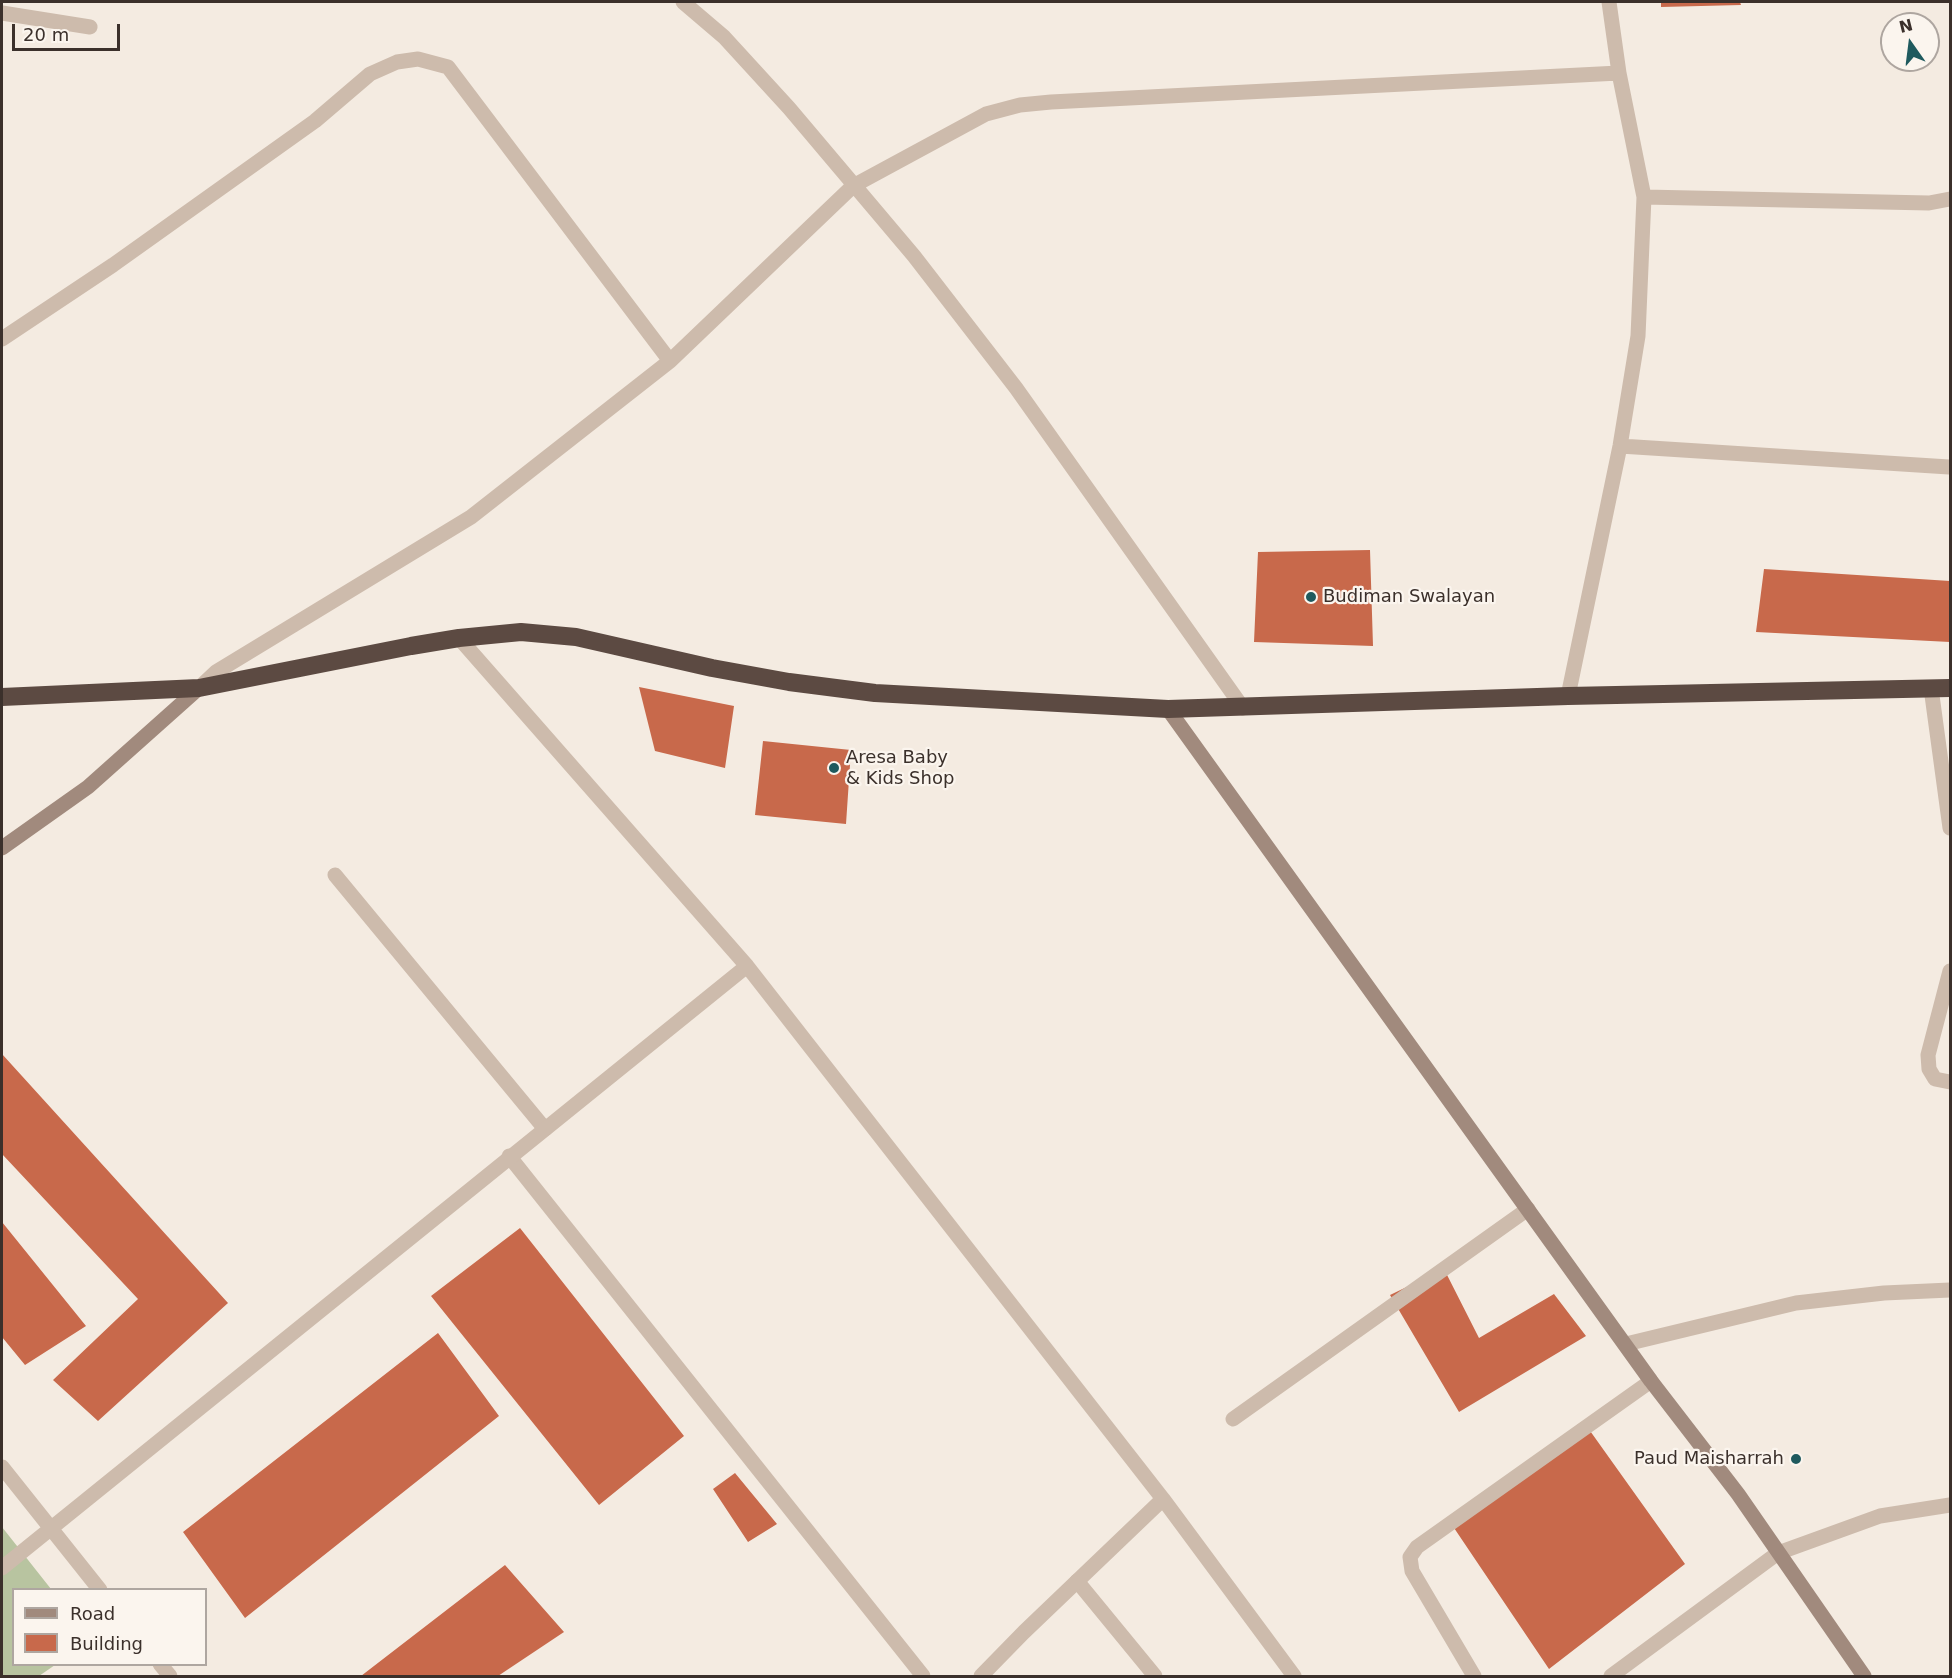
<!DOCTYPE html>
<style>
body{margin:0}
#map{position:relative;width:1952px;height:1678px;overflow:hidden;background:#f4ebe1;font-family:"DejaVu Sans",sans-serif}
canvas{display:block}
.frame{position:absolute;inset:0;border:3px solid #3b302b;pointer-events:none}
.legend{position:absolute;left:12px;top:1588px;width:195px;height:78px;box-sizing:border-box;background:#fbf5ee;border:2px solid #aea6a0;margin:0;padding:8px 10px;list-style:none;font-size:18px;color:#3b302b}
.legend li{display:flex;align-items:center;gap:12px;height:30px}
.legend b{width:30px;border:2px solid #aea6a0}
.north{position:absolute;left:1880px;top:12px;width:60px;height:60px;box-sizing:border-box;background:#fbf5ee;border:2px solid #aea6a0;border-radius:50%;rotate:346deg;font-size:16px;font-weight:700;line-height:24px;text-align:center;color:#3b302b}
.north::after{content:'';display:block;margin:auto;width:21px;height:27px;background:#1f5a5e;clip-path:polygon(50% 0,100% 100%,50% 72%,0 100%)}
.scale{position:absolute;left:12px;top:24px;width:108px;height:27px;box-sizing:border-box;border:3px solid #3b302b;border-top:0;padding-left:8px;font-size:18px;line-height:21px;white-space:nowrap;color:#3b302b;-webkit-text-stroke:4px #fbf5ee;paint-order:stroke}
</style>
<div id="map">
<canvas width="1952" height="1678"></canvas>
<div class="frame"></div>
<ul class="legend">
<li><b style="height:8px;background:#a18a7d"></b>Road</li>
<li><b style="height:16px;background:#c8694b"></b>Building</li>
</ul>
<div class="north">N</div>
<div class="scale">20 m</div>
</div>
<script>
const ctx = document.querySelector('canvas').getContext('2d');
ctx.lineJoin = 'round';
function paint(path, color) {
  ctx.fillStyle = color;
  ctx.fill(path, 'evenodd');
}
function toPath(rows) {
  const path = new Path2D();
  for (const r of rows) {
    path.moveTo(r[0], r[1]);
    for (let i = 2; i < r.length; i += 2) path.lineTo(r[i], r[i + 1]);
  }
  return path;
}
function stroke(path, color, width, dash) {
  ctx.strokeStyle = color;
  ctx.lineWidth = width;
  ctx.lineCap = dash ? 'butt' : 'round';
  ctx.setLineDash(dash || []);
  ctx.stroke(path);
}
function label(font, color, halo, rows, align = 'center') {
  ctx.font = font + ' "DejaVu Sans",sans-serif';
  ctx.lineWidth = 4.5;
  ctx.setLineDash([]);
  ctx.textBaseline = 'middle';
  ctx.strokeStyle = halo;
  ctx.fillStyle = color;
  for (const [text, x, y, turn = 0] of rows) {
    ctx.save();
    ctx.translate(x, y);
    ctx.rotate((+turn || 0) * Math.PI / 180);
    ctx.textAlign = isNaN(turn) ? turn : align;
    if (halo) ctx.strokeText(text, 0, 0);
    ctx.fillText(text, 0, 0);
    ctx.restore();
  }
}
paint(toPath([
 [2,1527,51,1589,14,1590,14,1664,55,1665,39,1676,2,1676]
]), '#b8c4a0');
paint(toPath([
 [1661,2,1740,2,1741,5,1661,7],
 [1370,550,1373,646,1254,642,1258,552],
 [1764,569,1950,581,1950,642,1756,632],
 [639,687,734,706,725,768,655,751],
 [763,741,851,750,846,824,755,815],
 [2,1054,228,1303,98,1421,53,1380,138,1299,2,1154],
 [2,1222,86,1326,25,1365,2,1337],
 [520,1228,684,1436,599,1505,431,1296],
 [1444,1269,1479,1338,1554,1294,1586,1336,1459,1412,1390,1295],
 [438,1333,499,1416,245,1618,183,1532],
 [1583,1421,1685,1564,1549,1669,1448,1519],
 [735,1473,777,1524,748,1542,713,1489],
 [505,1565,564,1632,498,1676,361,1676]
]), '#c8694b');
stroke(toPath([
 [2,13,90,27],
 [335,875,545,1129],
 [509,1156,923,1676],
 [1077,1581,1155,1676],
 [1474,1676,1412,1571,1410,1557,1417,1547,1651,1381],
 [1611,1676,1778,1553]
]), '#cdbbac', 15);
stroke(toPath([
 [683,2,724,37,789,108,914,256,1016,388,1243,708],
 [1644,197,1929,203,1950,199],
 [2,339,113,265,315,121,370,74,397,62,418,59,448,67,670,361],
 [1620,446,1949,467],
 [459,638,747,966,1163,1499,1294,1676],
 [199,688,216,672,471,517,670,361,853,186,986,114,1020,105,1051,102,1619,73],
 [1931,688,1950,828],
 [1568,696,1620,446,1638,336,1644,197,1619,73,1609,2],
 [1950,971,1928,1055,1929,1069,1935,1079,1950,1082],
 [1626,1344,1796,1303,1884,1293,1950,1290],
 [1233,1419,1528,1209],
 [2,1467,100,1590],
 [1778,1553,1880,1516,1950,1505],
 [2,1568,747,966],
 [160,1664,170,1676],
 [981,1676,1024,1632,1163,1499]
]), '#cdbbac', 15);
stroke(toPath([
 [1168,709,1651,1381,1738,1494,1864,1676],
 [2,848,88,787,199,688]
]), '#a18a7d', 15);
stroke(toPath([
 [2,697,199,688,411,646,459,638,521,632,576,637,712,668,789,682,875,693,1168,709,1568,696,1950,688]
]), '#5c4a42', 18);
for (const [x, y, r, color] of [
 [1311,597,6,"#1f5a5e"],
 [834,768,6,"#1f5a5e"],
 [1796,1459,6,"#1f5a5e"]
]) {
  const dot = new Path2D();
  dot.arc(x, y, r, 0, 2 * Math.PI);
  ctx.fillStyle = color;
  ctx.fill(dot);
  stroke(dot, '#fbf5ee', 2);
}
label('18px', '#3b302b', '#fbf5ee', [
 ["Budiman Swalayan",1323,597],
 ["Aresa Baby",846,758],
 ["& Kids Shop",846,779],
 ["Paud Maisharrah",1784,1459,"right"]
], 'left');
</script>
